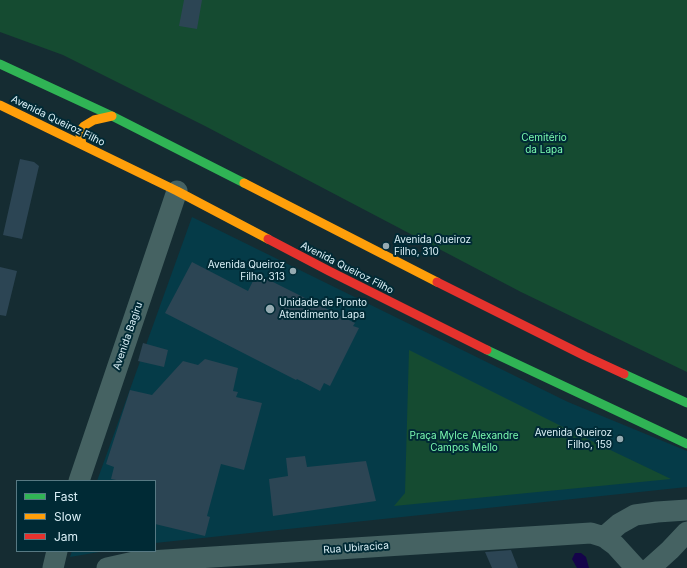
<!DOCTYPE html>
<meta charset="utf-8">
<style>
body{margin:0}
#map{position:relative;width:687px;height:568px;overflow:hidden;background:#152c32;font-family:Inter,sans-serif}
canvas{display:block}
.legend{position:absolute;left:16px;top:480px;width:140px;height:72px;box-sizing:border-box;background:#002a35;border:1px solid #577983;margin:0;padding:5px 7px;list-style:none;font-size:12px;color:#daf0f7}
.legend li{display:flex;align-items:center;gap:8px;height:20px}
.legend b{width:20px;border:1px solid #577983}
</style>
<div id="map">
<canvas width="687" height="568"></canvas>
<ul class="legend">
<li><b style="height:5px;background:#30b455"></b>Fast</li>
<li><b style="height:5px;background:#ff9f0a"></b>Slow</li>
<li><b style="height:5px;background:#e5322d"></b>Jam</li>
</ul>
</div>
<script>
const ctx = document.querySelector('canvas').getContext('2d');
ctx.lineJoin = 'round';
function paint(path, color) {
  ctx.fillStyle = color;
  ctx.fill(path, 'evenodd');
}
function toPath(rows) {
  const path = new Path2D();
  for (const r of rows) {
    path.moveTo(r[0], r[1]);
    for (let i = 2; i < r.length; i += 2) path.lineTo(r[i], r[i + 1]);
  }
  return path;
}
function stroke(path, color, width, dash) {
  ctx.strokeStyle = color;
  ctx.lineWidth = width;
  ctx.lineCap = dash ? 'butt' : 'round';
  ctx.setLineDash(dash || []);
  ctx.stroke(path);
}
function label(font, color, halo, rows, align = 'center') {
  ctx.font = font + ' Inter,sans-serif';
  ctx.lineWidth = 4;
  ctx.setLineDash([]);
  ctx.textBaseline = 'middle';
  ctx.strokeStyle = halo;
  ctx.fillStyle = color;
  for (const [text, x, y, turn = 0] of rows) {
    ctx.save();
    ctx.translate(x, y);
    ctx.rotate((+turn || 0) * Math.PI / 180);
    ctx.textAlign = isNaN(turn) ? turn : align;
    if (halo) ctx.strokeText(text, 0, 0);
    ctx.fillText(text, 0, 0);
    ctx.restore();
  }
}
paint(toPath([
 [192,217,568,402,687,451,687,487,155,543,155,481,97,481],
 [72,551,105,551,70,557]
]), '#053b48');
paint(toPath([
 [0,0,687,0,687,372,521,292,205,126,63,55,0,32],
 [409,350,577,434,671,479,394,506,405,493]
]), '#154b31');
paint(toPath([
 [575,553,581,553,586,557,589,568,577,568,572,559]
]), '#15044a');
paint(toPath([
 [184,0,202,0,197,29,179,26],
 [20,159,34,162,39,166,22,239,3,235],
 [192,262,248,291,255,277,262,280,263,277,355,323,353,326,359,328,330,386,324,383,320,391,297,379,296,380,165,313],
 [0,267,17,271,6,316,0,315],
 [143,343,168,350,164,367,138,361],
 [205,359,238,368,233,391,238,392,236,397,262,403,244,470,221,464,207,516,210,517,205,536,155,524,155,481,121,481,111,479,114,467,106,464,130,390,152,395,183,361,198,365],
 [305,456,307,467,366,461,376,501,273,516,269,479,288,476,286,458],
 [511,550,518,568,492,568,485,552]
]), '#2c4554');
stroke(toPath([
 [79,481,177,191],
 [604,537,619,524,635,515,657,512,687,510],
 [53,568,57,551],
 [107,568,134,562,591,533,604,537,615,545,636,568],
 [650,568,670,550,687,532]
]), '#456262', 21);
stroke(toPath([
 [0,64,112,116,244,183],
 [487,350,687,444],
 [624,374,687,403]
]), '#30b455', 9);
stroke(toPath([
 [0,105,177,191,268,239],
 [82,144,80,135,81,130,84,126,94,120,112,116],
 [244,183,437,282]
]), '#ff9f0a', 9);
stroke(toPath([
 [268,239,329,271,487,350],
 [437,282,585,356,624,374]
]), '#e5322d', 9);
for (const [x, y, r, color] of [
 [386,246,4,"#95abb2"],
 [293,271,4,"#95abb2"],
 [270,309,5,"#95abb2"],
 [620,439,4,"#95abb2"]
]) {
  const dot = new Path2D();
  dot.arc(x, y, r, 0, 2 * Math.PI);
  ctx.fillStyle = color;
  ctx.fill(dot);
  stroke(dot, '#002a35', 1.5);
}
label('10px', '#daf0f7', '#002a35', [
 ["Avenida Queiroz Filho",58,121,26],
 ["Avenida Queiroz Filho",347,268,27],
 ["Avenida Bagiru",128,336,-71],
 ["Rua Ubiracica",356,548,-4]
]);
label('10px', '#7bfcb1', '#002a35', [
 ["Cemitério",544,138],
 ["da Lapa",544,150],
 ["Praça Mylce Alexandre",464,436],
 ["Campos Mello",464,448]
]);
label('10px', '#daf0f7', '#002a35', [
 ["Avenida Queiroz",394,240],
 ["Filho, 310",394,252],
 ["Avenida Queiroz",285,265,"right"],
 ["Filho, 313",285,277,"right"],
 ["Unidade de Pronto",279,303],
 ["Atendimento Lapa",279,315],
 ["Avenida Queiroz",612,433,"right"],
 ["Filho, 159",612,445,"right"]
], 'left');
</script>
